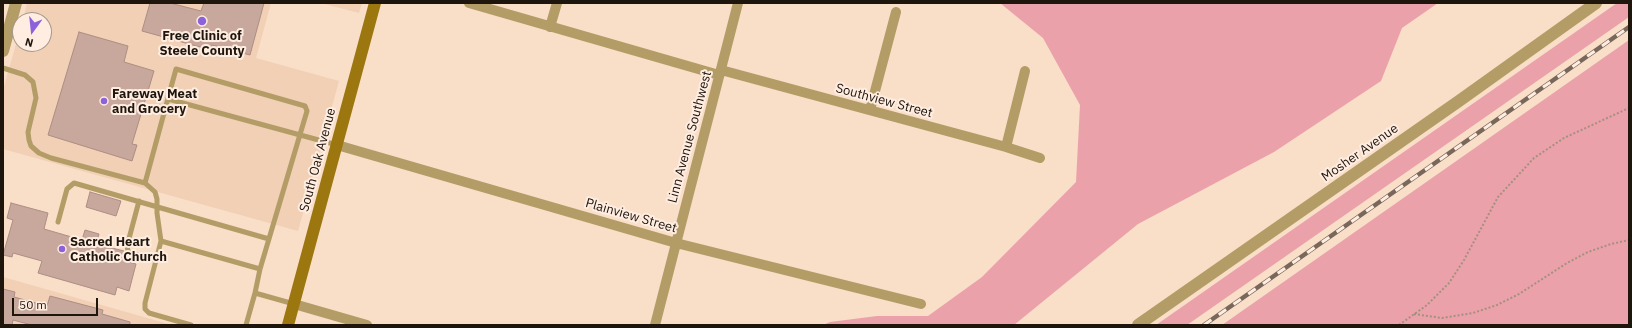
<!DOCTYPE html>
<style>
body{margin:0}
#map{position:relative;width:1632px;height:328px;overflow:hidden;background:#f9dec8;font-family:"IBM Plex Sans",sans-serif}
canvas{display:block}
.frame{position:absolute;inset:0;border:4px solid #1e150d;pointer-events:none}
.north{position:absolute;left:12px;top:12px;width:40px;height:40px;box-sizing:border-box;background:#feede0;border:1px solid #a4978c;border-radius:50%;rotate:195deg;font-size:11px;font-weight:700;line-height:16px;text-align:center;color:#1e150d}
.north::after{content:'';display:block;margin:auto;width:14px;height:18px;background:#8d61db;clip-path:polygon(50% 0,100% 100%,50% 72%,0 100%)}
.scale{position:absolute;left:12px;top:298px;width:86px;height:18px;box-sizing:border-box;border:2px solid #1e150d;border-top:0;padding-left:5px;font-size:12px;line-height:14px;white-space:nowrap;color:#1e150d;-webkit-text-stroke:3px #feede0;paint-order:stroke}
</style>
<div id="map">
<canvas width="1632" height="328"></canvas>
<div class="frame"></div>
<div class="north">N</div>
<div class="scale">50 m</div>
</div>
<script>
const ctx = document.querySelector('canvas').getContext('2d');
ctx.lineJoin = 'round';
function paint(path, color) {
  ctx.fillStyle = color;
  ctx.fill(path, 'evenodd');
}
function toPath(rows) {
  const path = new Path2D();
  for (const r of rows) {
    path.moveTo(r[0], r[1]);
    for (let i = 2; i < r.length; i += 2) path.lineTo(r[i], r[i + 1]);
  }
  return path;
}
function stroke(path, color, width, dash) {
  ctx.strokeStyle = color;
  ctx.lineWidth = width;
  ctx.lineCap = dash ? 'butt' : 'round';
  ctx.setLineDash(dash || []);
  ctx.stroke(path);
}
function label(font, color, halo, rows, align = 'center') {
  ctx.font = font + ' "IBM Plex Sans",sans-serif';
  ctx.lineWidth = 4;
  ctx.setLineDash([]);
  ctx.textBaseline = 'middle';
  ctx.strokeStyle = halo;
  ctx.fillStyle = color;
  for (const [text, x, y, turn = 0] of rows) {
    ctx.save();
    ctx.translate(x, y);
    ctx.rotate((+turn || 0) * Math.PI / 180);
    ctx.textAlign = isNaN(turn) ? turn : align;
    if (halo) ctx.strokeText(text, 0, 0);
    ctx.fillText(text, 0, 0);
    ctx.restore();
  }
}
paint(toPath([
 [27,3,271,3,256,58,339,81,298,231,3,149,3,90,20,30,20,44,44,44,44,20,23,20],
 [321,3,362,3,359,13],
 [3,277,172,325,3,325]
]), '#f1d0b6');
paint(toPath([
 [1000,3,1438,3,1402,28,1381,81,1274,152,1138,224,1014,325,823,325,830,322,877,316,928,316,982,277,1076,182,1080,105,1043,38],
 [1617,3,1629,3,1629,17,1187,325,1156,325],
 [1629,40,1629,325,1222,325,1472,150]
]), '#eba1aa');
const building = toPath([
 [150,3,170,3,201,11,204,3,264,3,250,55,212,45,211,50,142,31,150,3],
 [79,32,128,46,124,62,154,71,132,144,137,145,132,161,48,135,79,32],
 [90,192,121,201,116,216,86,207,90,192],
 [11,203,48,213,44,229,82,240,85,230,99,234,96,244,124,251,127,255,125,261,136,264,129,291,117,287,115,295,38,273,42,261,13,253,12,257,3,255,13,220,7,218,11,203],
 [3,289,15,292,14,297,47,306,50,296,103,310,102,314,130,322,130,325,32,325,13,320,12,325,3,325,3,289]
]);
paint(building, '#c8a79d');
stroke(building, '#ae8d84', 1);
stroke(toPath([
 [1414,314,1442,318,1473,313,1497,305,1519,294,1567,263,1588,252,1611,244,1629,240],
 [1399,325,1427,305,1449,283,1464,260,1498,197,1534,158,1564,138,1629,108]
]), '#a4907f', 2, [2, 2]);
stroke(toPath([
 [3,68,25,75,33,82,36,98,28,132,29,140,31,146,39,153,51,158,145,183,176,69,305,106,307,111,260,269,255,293],
 [168,99,337,145],
 [145,183,155,192,157,199,157,213,161,241,145,303,145,309,149,313,191,325],
 [139,201,127,246,128,251,131,253,156,260],
 [58,222,67,189,74,183,269,239],
 [161,241,260,269],
 [246,325,255,293,294,304]
]), '#b49c66', 5);
stroke(toPath([
 [469,3,719,75],
 [550,27,557,3],
 [721,70,1006,147,1040,158],
 [870,110,896,12],
 [337,145,676,243,921,304],
 [1006,147,1025,71],
 [294,304,367,325],
 [655,325,738,3]
]), '#b49c66', 10);
stroke(toPath([
 [3,51,16,3],
 [1138,325,1459,101,1596,3]
]), '#b49c66', 12);
stroke(toPath([
 [288,325,375,3]
]), '#9c770f', 12);
const rail = toPath([
 [1204,325,1629,27]
]);
stroke(rail, '#78675a', 4.5);
stroke(rail, '#feede0', 3, [9]);
for (const [x, y, r, color] of [
 [202,21,5,"#8d61db"],
 [104,101,4,"#8d61db"],
 [62,249,4,"#8d61db"]
]) {
  const dot = new Path2D();
  dot.arc(x, y, r, 0, 2 * Math.PI);
  ctx.fillStyle = color;
  ctx.fill(dot);
  stroke(dot, '#feede0', 1.5);
}
label('bold 13px', '#1e150d', '#feede0', [
 ["Free Clinic of",202,36,"center"],
 ["Steele County",202,51,"center"],
 ["Fareway Meat",112,94],
 ["and Grocery",112,109],
 ["Sacred Heart",70,242],
 ["Catholic Church",70,257]
], 'left');
label('13px', '#1e150d', '#feede0', [
 ["Southview Street",884,101,15],
 ["Linn Avenue Southwest",690,137,-75],
 ["Mosher Avenue",1360,153,-35],
 ["South Oak Avenue",318,160,-75],
 ["Plainview Street",631,216,16]
]);
</script>
